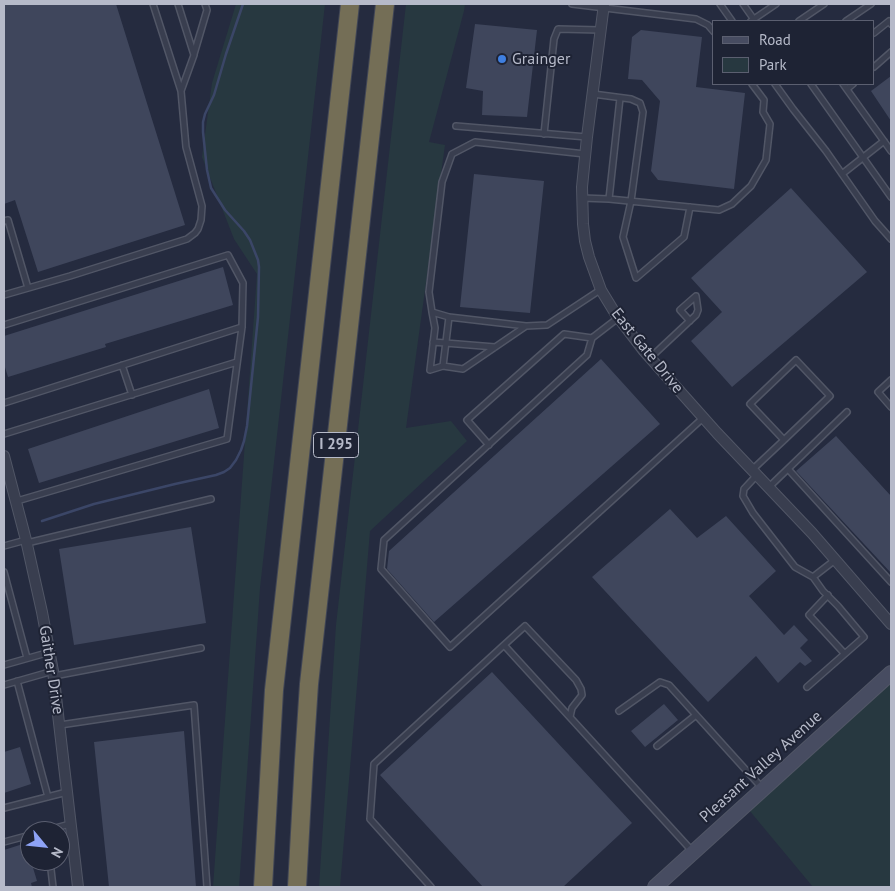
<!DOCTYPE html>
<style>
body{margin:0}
#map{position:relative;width:895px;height:891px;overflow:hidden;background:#252b3f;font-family:"PT Sans",sans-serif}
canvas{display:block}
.frame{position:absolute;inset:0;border:5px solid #b6bac9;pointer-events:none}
.legend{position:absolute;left:712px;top:20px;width:162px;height:65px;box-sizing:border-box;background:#1e2334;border:1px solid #5b5f70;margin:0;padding:6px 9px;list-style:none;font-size:15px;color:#b6bac9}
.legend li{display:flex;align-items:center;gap:10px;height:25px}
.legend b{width:25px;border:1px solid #5b5f70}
.north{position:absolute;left:20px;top:821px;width:50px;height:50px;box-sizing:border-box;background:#1e2334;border:1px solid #5b5f70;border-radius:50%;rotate:118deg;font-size:14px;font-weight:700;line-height:20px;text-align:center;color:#b6bac9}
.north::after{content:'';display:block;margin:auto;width:18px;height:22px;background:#8ea3f6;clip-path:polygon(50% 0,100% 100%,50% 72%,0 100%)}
</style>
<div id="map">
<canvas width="895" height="891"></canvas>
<div class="frame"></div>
<ul class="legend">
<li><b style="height:6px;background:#474c61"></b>Road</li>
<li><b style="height:14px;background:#273840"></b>Park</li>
</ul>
<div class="north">N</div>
</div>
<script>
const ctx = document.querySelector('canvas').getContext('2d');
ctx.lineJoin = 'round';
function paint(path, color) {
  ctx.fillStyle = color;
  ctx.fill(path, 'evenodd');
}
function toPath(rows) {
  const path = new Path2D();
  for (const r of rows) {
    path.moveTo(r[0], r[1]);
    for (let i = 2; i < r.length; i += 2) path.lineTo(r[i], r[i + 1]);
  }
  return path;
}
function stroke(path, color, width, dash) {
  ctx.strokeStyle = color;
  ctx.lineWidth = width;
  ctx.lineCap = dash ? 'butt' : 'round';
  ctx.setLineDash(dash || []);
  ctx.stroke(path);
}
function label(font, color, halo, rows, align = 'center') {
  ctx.font = font + ' "PT Sans",sans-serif';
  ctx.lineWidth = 4;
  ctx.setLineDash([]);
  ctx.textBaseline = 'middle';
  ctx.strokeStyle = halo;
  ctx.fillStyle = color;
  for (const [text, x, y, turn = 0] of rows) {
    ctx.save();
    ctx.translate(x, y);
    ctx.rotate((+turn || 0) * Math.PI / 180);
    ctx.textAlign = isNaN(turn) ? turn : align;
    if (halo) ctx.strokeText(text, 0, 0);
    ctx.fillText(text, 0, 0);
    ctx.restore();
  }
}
paint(toPath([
 [236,4,325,4,260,588,239,887,213,887,257,274,234,239,202,157,212,83],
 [406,4,465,4,464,11,429,142,445,145,406,428,451,421,467,441,370,531,340,887,319,887,336,625],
 [891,671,891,887,813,887,744,804]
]), '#273840');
stroke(toPath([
 [42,521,94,504,175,484,216,475,224,472,230,468,236,460,241,450,244,441,247,426,258,317,259,267,258,260,250,240,244,231,225,210,211,188,207,170,203,132,203,122,205,114,214,95,226,54,243,4]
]), '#3b4667', 2.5);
paint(toPath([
 [4,4,116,4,185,225,38,272,15,200,4,204],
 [475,24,537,30,527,117,482,115,483,91,466,88],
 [641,30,702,37,696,87,745,93,734,189,658,180,651,171,660,101,642,80,628,79,632,37],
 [891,76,891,121,871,91],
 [474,174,544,181,530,313,460,307],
 [791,188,867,272,732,387,691,341,722,312,691,278],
 [223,267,233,305,105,344,106,347,8,377,4,364,4,336],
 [601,359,660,424,434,622,387,569,389,551],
 [209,389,219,428,39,483,28,449],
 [836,436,891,496,891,573,796,471],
 [670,509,697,538,726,516,776,571,749,596,784,635,794,625,808,640,800,648,812,661,805,666,800,662,778,683,756,656,708,702,592,577],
 [191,527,206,623,74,645,59,549],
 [492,672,632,823,563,887,483,887,380,775],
 [664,704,678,720,645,747,631,731],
 [184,731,196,887,109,887,94,742],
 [20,747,31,784,4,793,4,752],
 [26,843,30,856,30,861,31,861,37,881,31,883,32,887,4,887,4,850]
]), '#3f465c');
const lane = toPath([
 [178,4,194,55,181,91],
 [572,4,696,19,708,25,714,32],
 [720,4,732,21],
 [743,4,755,21],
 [751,21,776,4],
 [799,21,824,4],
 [846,21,871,4],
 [874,33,889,21,891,24],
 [194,54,207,10,205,4],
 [874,67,891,52],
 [775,84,793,109,826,151,875,221,891,239],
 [811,84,891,197],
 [843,84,891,151],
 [847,89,853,84],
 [593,94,631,99,640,103,643,112,631,201,623,237,636,278,684,237,690,207],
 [456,126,587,137],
 [544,134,554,39,558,29,600,30],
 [842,174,884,141],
 [582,198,609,199,719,210,732,204,751,186,766,160,770,124,763,112,764,100,752,84],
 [609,199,620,98],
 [4,221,8,220,28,288],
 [4,295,70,276,187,239,195,233,198,229,201,220,202,206,186,147,181,91,153,4],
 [432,312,435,328,430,370,443,366],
 [449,317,432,312,429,292,442,182,452,154,475,142,585,154],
 [618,318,592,338,587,355,384,540,381,569,450,647,703,418],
 [4,325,228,255,243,283,242,327,227,439,17,501],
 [526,326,449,317,443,366,463,369,526,326,547,325,600,290],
 [433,342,495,347],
 [650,358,696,315,698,310,696,296,680,310,690,321],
 [122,365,132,395],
 [891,380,878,392,891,407],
 [4,403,242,327],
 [4,434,237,362],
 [489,445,467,420,564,334,592,338],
 [788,469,891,582],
 [752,470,784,440,830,396,796,360,750,404,784,440],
 [757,475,744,489,743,496,753,513,795,567,813,577],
 [769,487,847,412],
 [27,543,211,499],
 [4,546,26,540],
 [4,572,27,658],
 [828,595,809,615,844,653],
 [504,645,525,626,576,680,581,689,582,695,572,708,570,717],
 [4,665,50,652],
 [54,676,201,648],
 [17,681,48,797],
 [4,685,53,671],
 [807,687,864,637,838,606,823,591,813,577,835,560],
 [619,711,660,682,669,685,763,789],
 [60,725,194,705,207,887],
 [657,746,696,715],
 [4,808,67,792],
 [44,831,70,824],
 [4,842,30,835],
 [50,861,53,887],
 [431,887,370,819,374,764,504,645,693,852]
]);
const street = toPath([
 [604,4,587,137,582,187,583,224,585,241,589,257,601,290,615,313,644,351,717,433,812,533,891,624],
 [4,456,26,540,42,612,53,671,78,887]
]);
const secondary = toPath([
 [655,887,891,673]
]);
const highway = toPath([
 [263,887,274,690,350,4],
 [297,887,304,760,309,684,385,4]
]);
stroke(lane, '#515666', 8);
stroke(street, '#515666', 12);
stroke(secondary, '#515666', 16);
stroke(highway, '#414656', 20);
stroke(lane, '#393e4f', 5);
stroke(street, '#393e4f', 10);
stroke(secondary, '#474c61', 14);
stroke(highway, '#746e56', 18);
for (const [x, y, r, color] of [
 [502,59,5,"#3f7fe0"]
]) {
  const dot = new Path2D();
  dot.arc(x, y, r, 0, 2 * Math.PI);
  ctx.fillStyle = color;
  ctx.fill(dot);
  stroke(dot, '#1e2334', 2);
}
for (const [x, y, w] of [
 [336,445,45]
]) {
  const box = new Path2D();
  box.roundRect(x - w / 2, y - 12.5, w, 25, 4);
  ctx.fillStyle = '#1e2334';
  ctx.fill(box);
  stroke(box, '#b6bac9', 1);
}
label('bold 15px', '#b6bac9', null, [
 ["I 295",336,445]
]);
label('16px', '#b6bac9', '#1e2334', [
 ["Grainger",512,59]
], 'left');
label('16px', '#b6bac9', '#1e2334', [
 ["East Gate Drive",647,351,51],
 ["Gaither Drive",51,670,81],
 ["Pleasant Valley Avenue",761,767,-42]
]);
</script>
